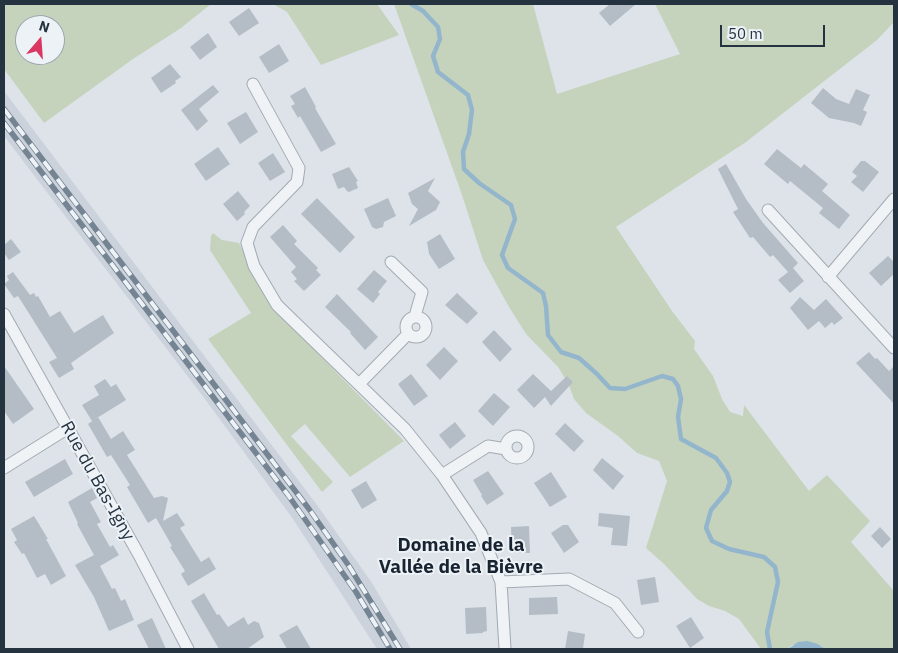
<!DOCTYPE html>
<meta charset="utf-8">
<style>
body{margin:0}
#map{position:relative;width:898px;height:653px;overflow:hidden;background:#dde3e8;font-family:"IBM Plex Sans",sans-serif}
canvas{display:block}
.frame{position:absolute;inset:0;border:5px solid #253240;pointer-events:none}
.north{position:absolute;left:15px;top:15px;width:50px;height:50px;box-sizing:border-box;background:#edf2f6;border:1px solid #9da5ad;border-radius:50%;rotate:18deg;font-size:14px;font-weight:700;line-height:20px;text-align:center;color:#253240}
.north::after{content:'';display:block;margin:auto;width:18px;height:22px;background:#da3662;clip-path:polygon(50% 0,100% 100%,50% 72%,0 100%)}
.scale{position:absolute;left:720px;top:25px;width:105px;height:22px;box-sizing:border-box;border:2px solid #253240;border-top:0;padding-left:6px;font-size:15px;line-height:18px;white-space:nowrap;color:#253240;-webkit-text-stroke:4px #edf2f6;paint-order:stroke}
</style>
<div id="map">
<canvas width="898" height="653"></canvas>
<div class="frame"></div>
<div class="north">N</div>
<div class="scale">50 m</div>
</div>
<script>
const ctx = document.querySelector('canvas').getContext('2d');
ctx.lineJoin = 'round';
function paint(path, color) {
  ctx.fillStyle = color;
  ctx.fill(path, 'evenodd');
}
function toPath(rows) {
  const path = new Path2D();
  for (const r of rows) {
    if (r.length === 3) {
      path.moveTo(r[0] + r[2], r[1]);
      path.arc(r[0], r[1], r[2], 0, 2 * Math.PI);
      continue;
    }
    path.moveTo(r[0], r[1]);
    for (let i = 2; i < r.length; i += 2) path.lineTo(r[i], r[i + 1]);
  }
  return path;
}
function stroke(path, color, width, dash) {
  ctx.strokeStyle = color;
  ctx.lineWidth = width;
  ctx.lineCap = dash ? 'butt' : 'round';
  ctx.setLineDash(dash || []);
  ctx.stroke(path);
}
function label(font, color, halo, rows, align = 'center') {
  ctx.font = font + ' "IBM Plex Sans",sans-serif';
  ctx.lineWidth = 4;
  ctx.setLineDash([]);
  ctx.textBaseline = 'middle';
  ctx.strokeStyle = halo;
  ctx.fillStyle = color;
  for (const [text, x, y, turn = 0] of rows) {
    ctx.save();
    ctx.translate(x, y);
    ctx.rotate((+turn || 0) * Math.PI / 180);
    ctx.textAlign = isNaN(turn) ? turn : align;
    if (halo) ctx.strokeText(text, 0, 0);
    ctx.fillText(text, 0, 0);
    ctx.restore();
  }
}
paint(toPath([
 [4,91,317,505,372,583,411,649,377,649,293,519,202,395,4,136]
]), '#cbd2db');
paint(toPath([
 [4,4,211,4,181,28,133,59,44,123,4,69],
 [25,25,55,25,55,55,25,55],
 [273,4,377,4,399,35,321,65,287,12],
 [394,4,533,4,557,94,680,54,655,4,894,4,894,22,877,40,746,142,616,227,672,311,695,341,694,349,713,376,722,399,730,412,743,416,744,405,809,491,827,475,870,521,851,542,894,591,894,649,825,649,818,644,792,645,788,649,761,649,739,619,725,611,709,606,697,599,664,564,646,548,667,481,659,461,637,453,618,436,586,413,574,399,568,383,558,367,526,334,509,307,483,260,462,195],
 [213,233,222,240,239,243,254,275,272,307,404,441,350,477,305,424,291,436,333,482,322,492,208,339,251,313,210,250,211,236]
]), '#c5d3bd');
paint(toPath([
 [807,641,818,644,825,649,788,649,798,642]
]), '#94b6cc');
stroke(toPath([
 [411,4,423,11,438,27,440,39,433,56,438,72,468,95,472,110,469,134,463,152,464,169,479,183,511,205,515,219,502,255,508,268,543,293,546,306,548,335,561,352,579,358,597,374,610,388,625,389,662,376,673,379,678,386,681,399,678,417,681,439,716,458,727,473,730,482,727,491,711,510,706,528,712,541,729,549,764,557,775,567,778,582,767,632,770,649]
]), '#94b6cc', 4.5);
paint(toPath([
 [610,4,636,4,610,26,599,13],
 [249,8,259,23,239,36,229,22],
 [208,33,217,47,200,60,190,47],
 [279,44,289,61,269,73,259,57],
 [170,64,181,77,175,81,176,83,161,93,151,78],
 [213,85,219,92,199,109,208,121,197,131,181,110],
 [305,87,316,107,315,108,336,144,321,152,300,116,298,118,291,106,295,104,290,96],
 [823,88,836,99,849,104,856,89,870,95,863,110,867,112,861,126,854,123,829,118,811,103],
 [246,112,258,132,240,144,227,123],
 [218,147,230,164,206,181,194,164],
 [777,149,801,168,804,164,828,184,822,191,850,215,839,229,819,213,823,208,790,181,788,184,764,164],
 [273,153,285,172,270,181,258,163],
 [861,161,865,161,879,172,863,192,851,182,857,176,852,172],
 [726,164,746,199,763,223,798,263,791,270,793,268,804,281,790,293,778,280,788,272,773,255,770,257,753,237,750,238,733,212,738,209,718,169],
 [349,167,358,181,356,182,358,188,349,192,347,191,344,187,338,189,332,174],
 [435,178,428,191,440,202,436,210,409,226,418,209,412,204,408,193],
 [238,191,250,206,244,212,245,214,237,221,223,204],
 [317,198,355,237,340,253,301,214],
 [388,198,396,216,384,222,383,227,376,229,372,227,364,209],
 [283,225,297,241,294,244,318,268,316,270,321,275,304,291,294,281,297,279,291,272,296,267,270,237],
 [440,234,455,259,439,269,429,254,427,242],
 [11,239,21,252,9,260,4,253,4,245],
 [888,256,894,262,894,274,881,286,869,273],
 [374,270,387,281,378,292,380,294,373,303,357,289],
 [13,272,30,295,34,293,36,297,38,296,50,317,60,311,74,333,103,315,114,333,71,363,74,369,59,378,49,362,57,358,18,296,14,298,4,284,9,280,7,276],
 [457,293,478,313,467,324,445,305],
 [337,294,378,337,365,350,350,333,351,332,325,307],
 [800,297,814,310,826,299,843,318,834,325,832,322,825,328,819,321,808,330,790,308],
 [494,330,512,349,500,362,482,342],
 [444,347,458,361,440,380,426,365],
 [869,352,875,359,877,358,889,371,894,366,894,404,856,363],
 [4,366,34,409,13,424,4,411],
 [411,374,428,396,414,406,398,384],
 [533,374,551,391,567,376,573,382,551,406,545,397,534,408,517,390],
 [105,379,111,387,116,384,126,400,92,421,82,405,99,395,94,386],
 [494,393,510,407,493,426,478,411],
 [98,417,111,439,123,431,135,450,127,455,154,498,162,496,168,498,163,521,177,513,185,525,180,528,201,562,209,557,216,569,188,586,181,574,185,571,170,547,172,546,156,518,148,523,127,487,130,485,111,455,107,457,88,424],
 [455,422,466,436,450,449,439,435],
 [565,423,584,441,574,452,555,434],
 [602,458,624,476,613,490,593,470],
 [65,459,73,474,34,497,25,482],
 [488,471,504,494,487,505,481,496,482,495,473,480],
 [551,472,567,497,550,507,534,483],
 [366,481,377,500,362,509,351,490],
 [92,488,97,498,90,502,101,522,97,524,110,547,113,545,119,555,100,566,112,589,115,588,121,601,125,599,134,620,109,631,94,597,75,565,94,555,77,524,78,523,68,502],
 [599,513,630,516,627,546,611,545,613,528,598,526],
 [34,516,48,539,46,539,66,576,51,585,45,574,37,578,24,553,22,554,14,542,17,540,11,529],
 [563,525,568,525,579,542,564,553,551,533],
 [529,526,530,553,512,553,511,527],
 [880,527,891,539,882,548,871,536],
 [655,577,659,602,641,605,637,580],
 [204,593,217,615,219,614,228,627,244,617,248,625,254,621,259,623,264,637,247,649,219,649,191,601],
 [557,597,558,614,529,615,529,598],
 [486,607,487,631,483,632,483,633,466,634,465,608],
 [691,617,704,638,690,648,676,626],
 [152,618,166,649,149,649,137,625],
 [297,625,311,649,287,649,279,635],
 [568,631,585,634,583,649,565,649]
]), '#b4bdc6');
const street = toPath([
 [253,84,299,168,297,182,253,227,247,243,254,266,277,305,405,429,442,475,481,533,501,582,505,649],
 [768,210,894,348],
 [391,262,422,292,415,316],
 [828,277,894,199],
 [4,314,139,555,188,649],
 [416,327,10],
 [359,384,408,334],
 [517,447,11],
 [4,468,68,428],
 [442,475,488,446,506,449],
 [501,582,569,579,615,603,638,632]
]);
stroke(street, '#a2aab2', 13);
stroke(street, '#f0f3f6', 11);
const rail = toPath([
 [4,109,309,509,349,566,400,649],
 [4,123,288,495,356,592,390,649]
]);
stroke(rail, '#758493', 5.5);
stroke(rail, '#edf2f6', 4, [11]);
label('18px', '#253240', '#edf2f6', [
 ["Rue du Bas-Igny",97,481,61]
]);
label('bold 19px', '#182331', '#edf2f6', [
 ["Domaine de la",461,546],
 ["Vallée de la Bièvre",461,568]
]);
</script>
